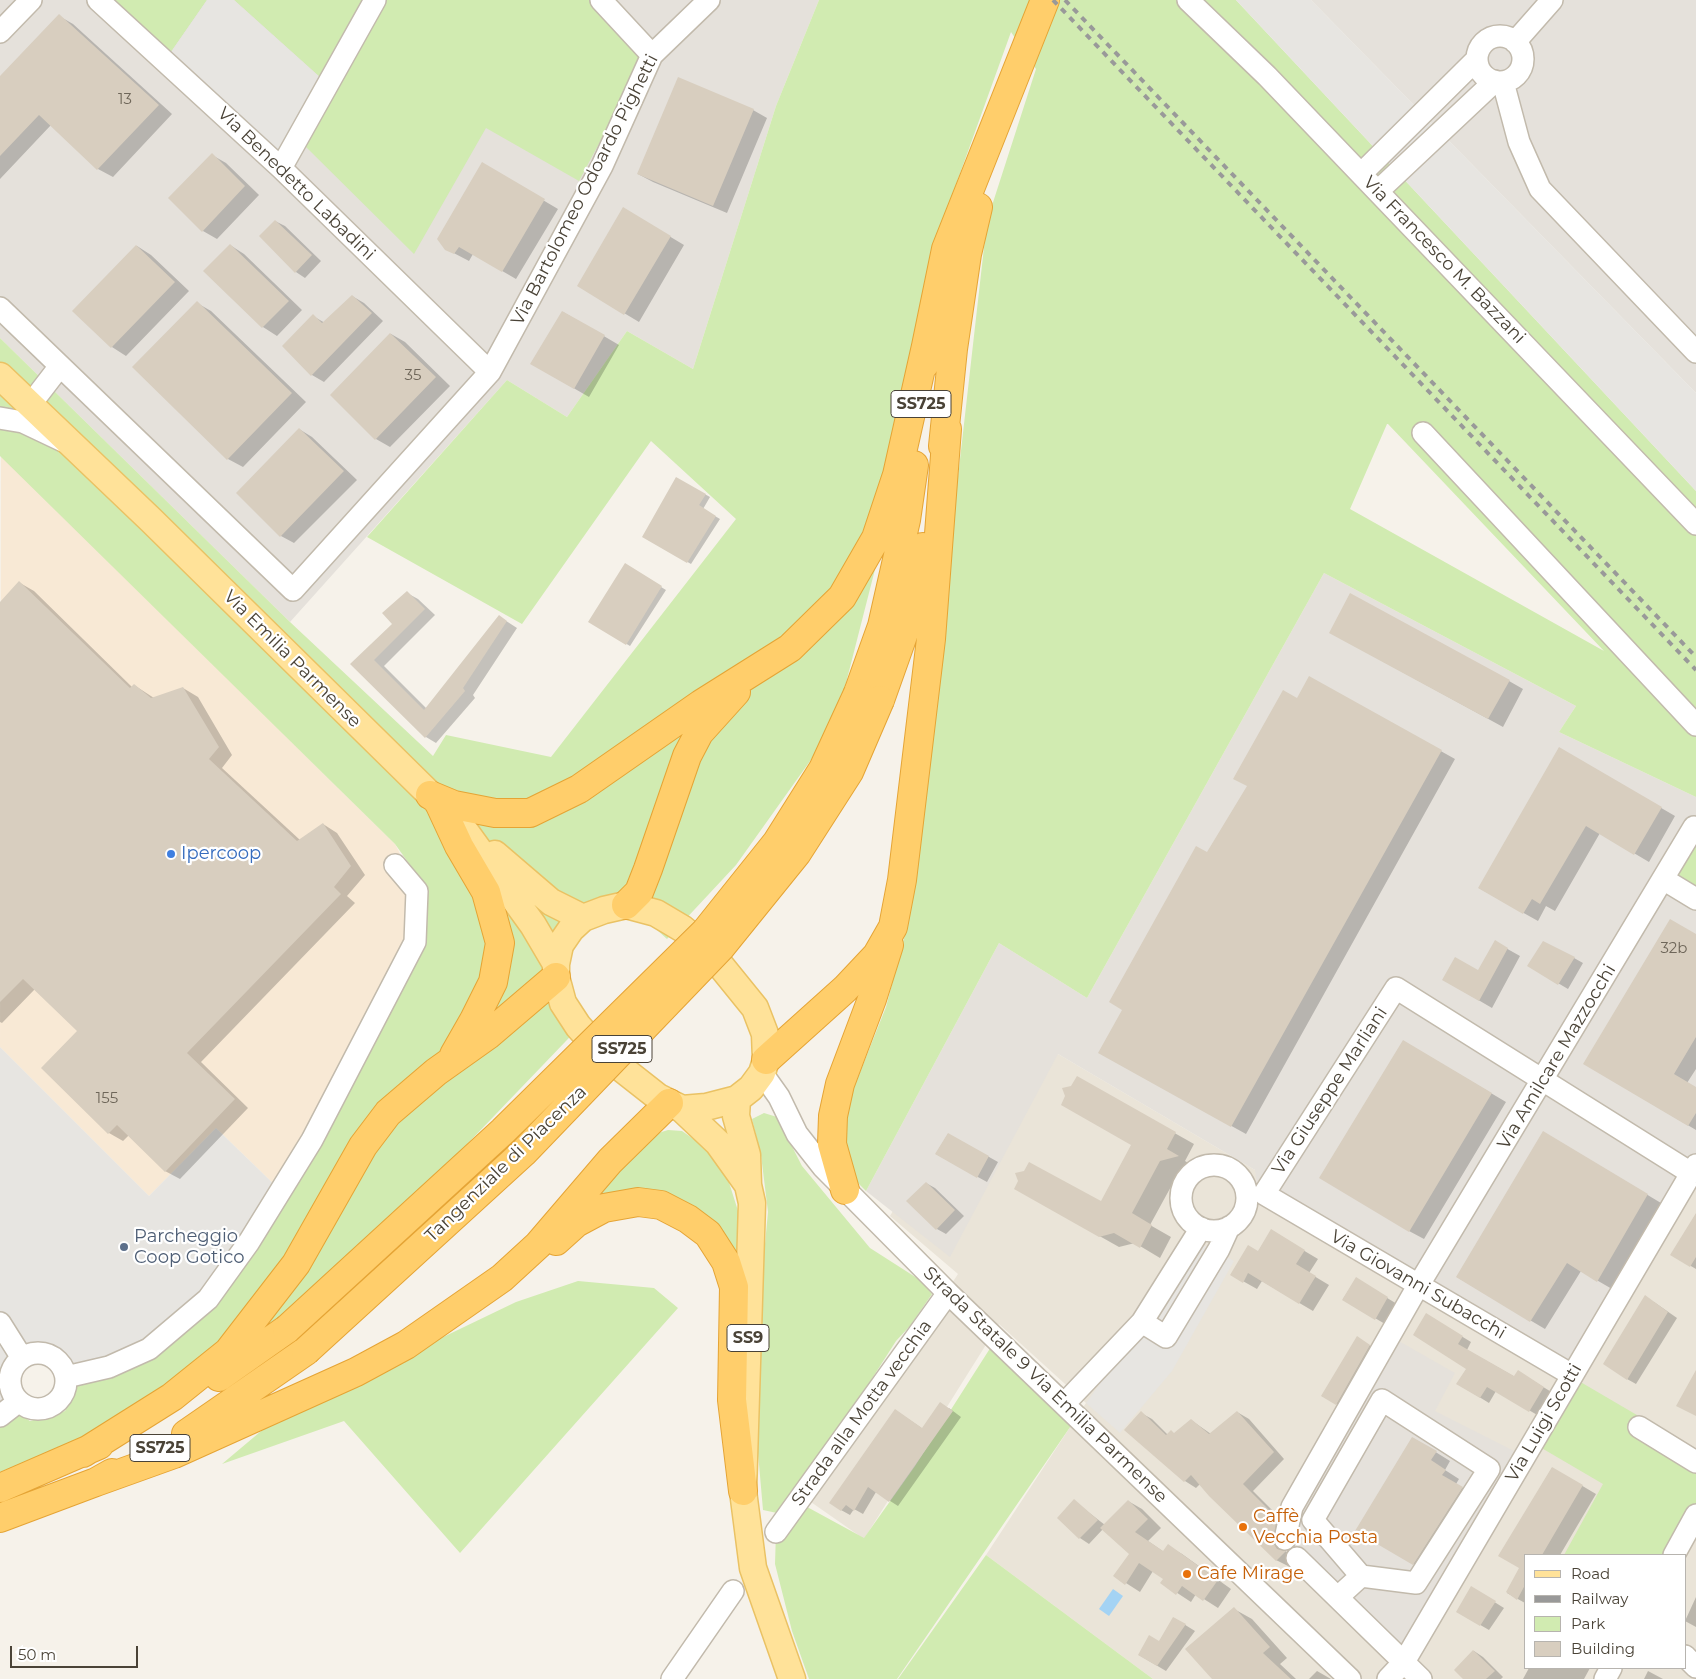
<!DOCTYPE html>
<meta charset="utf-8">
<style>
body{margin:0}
#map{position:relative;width:1696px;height:1679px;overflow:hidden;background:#f6f2ea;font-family:Montserrat,sans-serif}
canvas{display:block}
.legend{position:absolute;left:1524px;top:1554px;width:162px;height:115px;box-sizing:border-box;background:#fff;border:1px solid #b7b4af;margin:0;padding:6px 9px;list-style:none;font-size:15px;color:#4a4337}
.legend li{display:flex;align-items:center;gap:10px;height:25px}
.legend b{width:25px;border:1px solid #b7b4af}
.scale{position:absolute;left:10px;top:1646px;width:128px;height:22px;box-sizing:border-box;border:2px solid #4a4337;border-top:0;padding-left:6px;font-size:15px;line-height:18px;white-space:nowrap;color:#4a4337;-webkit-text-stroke:4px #fff;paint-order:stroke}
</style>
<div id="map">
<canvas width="1696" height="1679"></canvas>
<ul class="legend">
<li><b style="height:6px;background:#ffe299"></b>Road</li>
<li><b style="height:6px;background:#999"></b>Railway</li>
<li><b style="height:14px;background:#d1ebb1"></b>Park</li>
<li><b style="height:14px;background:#d8cebf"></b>Building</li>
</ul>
<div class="scale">50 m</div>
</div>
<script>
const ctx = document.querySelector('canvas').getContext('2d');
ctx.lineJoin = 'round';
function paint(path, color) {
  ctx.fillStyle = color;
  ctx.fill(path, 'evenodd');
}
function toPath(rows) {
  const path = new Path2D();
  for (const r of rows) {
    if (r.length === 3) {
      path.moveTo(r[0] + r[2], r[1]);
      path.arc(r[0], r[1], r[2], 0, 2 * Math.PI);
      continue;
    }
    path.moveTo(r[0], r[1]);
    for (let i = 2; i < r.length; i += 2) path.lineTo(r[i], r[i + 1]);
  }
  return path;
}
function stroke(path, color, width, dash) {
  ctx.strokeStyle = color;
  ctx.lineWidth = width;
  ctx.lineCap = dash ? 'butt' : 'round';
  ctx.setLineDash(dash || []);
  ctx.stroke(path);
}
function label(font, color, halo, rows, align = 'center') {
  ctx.font = font + ' Montserrat,sans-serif';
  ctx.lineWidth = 4.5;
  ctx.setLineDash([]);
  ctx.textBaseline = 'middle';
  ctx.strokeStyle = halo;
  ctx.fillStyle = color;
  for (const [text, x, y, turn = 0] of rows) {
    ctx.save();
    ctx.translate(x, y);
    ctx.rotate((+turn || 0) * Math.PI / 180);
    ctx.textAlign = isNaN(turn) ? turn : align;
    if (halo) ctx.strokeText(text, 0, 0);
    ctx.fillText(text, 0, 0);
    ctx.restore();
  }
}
paint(toPath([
 [1058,1054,1255,1170,1696,1162,1696,1679,1153,1679,986,1555,1086,1403,999,1324,864,1539,808,1500,958,1274,890,1216,948,1118],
 [1525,1555,1685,1555,1685,1668,1525,1668]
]), '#eae4d8');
paint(toPath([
 [1,455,395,844,427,906,421,947,282,1192,216,1128,149,1196,0,1047]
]), '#f8e9d5');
paint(toPath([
 [0,0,819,0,776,106,693,369,627,331,567,417,507,380,290,622,0,338],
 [1311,0,1696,0,1696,393],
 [1324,573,1576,706,1559,732,1696,797,1696,832,1677,874,1696,886,1696,1162,1572,1377,1259,1198,1255,1170,1058,1054,950,1257,866,1191,999,943,1087,998],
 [1397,1340,1455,1373,1435,1411,1524,1456,1404,1658,1290,1553,1299,1510]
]), '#e5e1db');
paint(toPath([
 [99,0,207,0,164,62],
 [234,0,603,0,650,48,579,181,486,128,414,254,305,146,352,63,322,79],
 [819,0,1236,0,1696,491,1696,797,1559,732,1576,706,1324,573,1087,998,999,943,866,1191,852,1177,846,1150,845,1110,886,1007,907,927,987,221,1036,69,1011,32,936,240,894,495,835,726,736,865,667,939,646,920,620,916,590,928,575,945,567,972,577,1004,589,1017,331,1286,248,1344,77,1441,0,1472,0,1415,10,1408,30,1421,65,1411,75,1391,75,1371,218,1299,421,947,427,906,420,879,395,844,0,456,0,338,290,622,433,756,446,735,551,757,736,519,651,441,522,624,367,537,507,380,567,417,627,331,693,369,776,106],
 [1387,424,1388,424,1604,651,1350,509],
 [1696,832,1696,886,1677,874],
 [764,1113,777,1117,802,1166,870,1248,920,1280,932,1294,910,1326,896,1341,852,1410,777,1513,763,1510,756,1430,760,1297,768,1212,761,1155,752,1119],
 [668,1130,682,1131,705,1147,726,1173,739,1214,738,1255,734,1256,715,1231,596,1200,590,1195,649,1136],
 [578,1281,654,1288,678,1308,460,1553,344,1421,222,1464,279,1416,516,1302],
 [996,1339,1077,1417,897,1679,809,1679,792,1631,775,1564,776,1532,798,1502,864,1538,915,1466],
 [1572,1377,1642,1418,1696,1463,1696,1511,1672,1555,1564,1555,1603,1484,1533,1443],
 [986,1555,1153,1679,898,1679]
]), '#d1ebb1');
paint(toPath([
 [207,0,234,0,322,79,277,163,164,62],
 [1236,0,1311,0,1696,393,1696,491],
 [0,1047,149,1196,216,1128,282,1192,218,1299,150,1347,75,1371,66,1357,44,1346,26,1348,12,1357,1,1380,3,1398,10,1408,0,1415],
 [1199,1245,1211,1247,1234,1261,1172,1371,1120,1433,1086,1403]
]), '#e7e5e1');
paint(toPath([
 [1113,1589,1123,1596,1109,1616,1099,1609]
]), '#a4d3f4');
paint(toPath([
 [59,16,73,24,172,114,113,177,98,169,51,125,0,179,0,78],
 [753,110,767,118,727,213,653,182,638,174],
 [212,155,226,163,259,195,217,239,203,231],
 [482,164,558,209,516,279,473,254,469,261,446,249],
 [624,209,684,245,639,322,579,286],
 [275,221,285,226,321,261,305,278,296,272,261,236],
 [230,245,244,254,302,310,277,336,263,327],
 [137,246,151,255,189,291,126,356,112,347],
 [352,296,364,303,383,321,324,382,312,375,283,346,313,316,325,323],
 [197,303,211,311,306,402,243,467,228,459],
 [563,312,619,345,589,397,532,364],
 [391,334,405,342,450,386,390,447,376,439],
 [299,429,312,437,357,480,294,543,281,536],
 [676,478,710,497,703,509,720,519,691,564,644,537],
 [625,565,666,590,630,646,590,622],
 [20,583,34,591,132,687,134,685,154,698,183,688,198,697,232,755,222,768,300,840,323,824,337,833,365,875,347,896,355,903,201,1062,248,1108,180,1179,165,1171,129,1135,123,1141,109,1133,43,1068,79,1031,35,989,2,1023,0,1022,0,604],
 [407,593,418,599,435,615,384,666,427,709,500,617,517,628,473,695,475,698,436,743,426,737,352,664,393,624],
 [1344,640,1509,681,1523,689,1503,727],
 [1310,678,1455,759,1246,1134,1114,1061],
 [1560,749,1675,816,1649,862,1600,833,1555,911,1546,906,1538,921,1479,888],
 [1696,935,1696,1069,1687,1083,1696,1088,1696,1130,1585,1064],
 [1495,942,1520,956,1492,1008,1444,980,1479,972],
 [1574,958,1583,963,1568,989,1529,966],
 [1403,1041,1506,1102,1424,1239,1409,1231],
 [1077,1078,1194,1144,1185,1161,1196,1168,1179,1172,1150,1225,1171,1237,1160,1258,1135,1243,1119,1247,1016,1189,1101,1203,1133,1144,1072,1087],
 [1544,1133,1661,1203,1612,1289,1581,1271,1545,1329,1457,1277],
 [948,1134,998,1162,987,1182,936,1154],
 [926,1183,935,1188,964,1216,946,1234,937,1229],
 [1696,1214,1696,1269,1672,1255],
 [1271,1231,1318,1259,1309,1273,1329,1285,1313,1311,1262,1281,1257,1289,1232,1275,1258,1252],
 [1356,1279,1397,1304,1385,1324,1343,1299],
 [1654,1302,1677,1318,1636,1384,1627,1379],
 [1435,1320,1471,1342,1467,1350,1515,1377,1527,1377,1553,1393,1539,1416,1496,1391,1489,1403,1458,1384,1467,1368],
 [1357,1338,1379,1351,1346,1409,1322,1396],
 [949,1408,961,1417,898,1506,876,1492,863,1514,854,1509,850,1515,841,1510,895,1410,923,1429],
 [1237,1412,1249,1419,1284,1459,1253,1491,1288,1526,1284,1550,1296,1559,1288,1566,1276,1560,1200,1484,1196,1488,1185,1481,1126,1430,1141,1413,1152,1419,1168,1435,1175,1434,1191,1420,1211,1434],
 [1413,1438,1450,1461,1445,1470,1459,1479,1456,1484,1476,1496,1427,1572,1357,1530],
 [1552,1468,1596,1494,1560,1555,1525,1555,1525,1603,1507,1593,1521,1568,1500,1556],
 [1074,1501,1105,1525,1128,1501,1142,1509,1161,1528,1148,1541,1164,1552,1168,1546,1182,1554,1231,1589,1218,1608,1196,1594,1191,1602,1162,1583,1165,1579,1153,1571,1140,1592,1115,1576,1130,1554,1103,1529,1089,1544,1080,1538,1059,1518],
 [1472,1588,1504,1608,1489,1630,1458,1612],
 [1696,1597,1696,1627,1685,1621],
 [1234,1609,1252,1619,1287,1658,1280,1664,1296,1679,1214,1679],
 [1174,1618,1195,1631,1166,1671,1139,1655,1159,1642],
 [1474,1651,1483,1657,1503,1677,1501,1679,1465,1679],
 [1529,1668,1590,1668,1584,1679,1523,1679],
 [1317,1671,1331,1679,1309,1679],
 [1648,1671,1663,1679,1644,1679]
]), '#0003');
paint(toPath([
 [59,14,159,105,97,170,39,115,0,156,0,76],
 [678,77,754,109,713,206,637,174],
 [212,153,245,186,202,232,168,198],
 [482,162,545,199,502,272,459,247,454,254,445,250,437,239],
 [623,207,671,236,624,315,577,286],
 [275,220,312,255,295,273,259,236],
 [230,244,289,301,262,328,203,271],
 [136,245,175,282,111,348,72,311],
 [352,295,372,313,311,376,282,346,313,314,322,323],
 [197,301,292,393,227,460,132,367],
 [562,311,605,335,574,389,530,364],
 [390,333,436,377,375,440,330,395],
 [299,428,344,471,280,537,236,493],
 [676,477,706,494,699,505,716,516,687,563,642,537],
 [625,563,662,586,626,645,588,622],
 [19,581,130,688,134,684,151,698,183,687,219,747,209,759,297,841,323,823,351,866,334,887,341,894,187,1053,235,1099,165,1172,117,1125,108,1134,41,1068,77,1031,23,979,0,1002,0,602],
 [407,591,425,609,374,660,424,710,499,615,507,621,463,688,465,691,425,738,350,664,392,624,382,613],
 [1350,593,1510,680,1488,719,1329,633],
 [1309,676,1442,750,1231,1127,1098,1053,1122,1010,1109,1002,1196,846,1207,852,1247,786,1233,779,1283,690,1297,698],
 [1559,747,1662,807,1634,855,1586,826,1540,904,1532,899,1523,914,1478,888],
 [1670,919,1696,934,1696,1037,1674,1074,1696,1087,1696,1113,1688,1126,1583,1064],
 [1495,940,1508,948,1479,1001,1442,980,1455,957,1478,970],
 [1543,941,1575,957,1558,985,1527,966],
 [1403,1040,1492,1093,1409,1232,1319,1178],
 [1077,1076,1176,1132,1167,1149,1179,1156,1160,1161,1132,1213,1152,1225,1140,1248,1114,1233,1099,1237,1014,1189,1018,1181,1015,1173,1024,1171,1029,1162,1101,1201,1131,1145,1061,1105,1065,1096,1062,1088,1071,1086],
 [1543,1131,1648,1194,1597,1282,1567,1263,1530,1322,1456,1277],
 [948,1133,989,1156,977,1178,935,1154],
 [926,1182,955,1210,936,1230,906,1201],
 [1696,1213,1696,1257,1690,1267,1670,1255],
 [1271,1229,1305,1250,1296,1264,1316,1276,1299,1304,1248,1273,1243,1283,1230,1275,1248,1245,1258,1251],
 [1356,1277,1388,1297,1375,1320,1342,1300],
 [1645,1295,1668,1312,1627,1380,1603,1364],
 [1426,1313,1463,1336,1458,1344,1514,1376,1518,1370,1544,1387,1529,1412,1487,1387,1480,1398,1456,1384,1466,1369,1413,1335],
 [1357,1336,1370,1345,1336,1405,1321,1396],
 [1696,1370,1696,1416,1676,1406],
 [940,1402,953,1411,889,1502,868,1487,854,1511,846,1505,841,1511,829,1503,895,1409,922,1428],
 [1141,1411,1166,1435,1171,1430,1174,1433,1191,1419,1209,1434,1237,1411,1274,1452,1243,1484,1277,1518,1273,1542,1277,1549,1286,1551,1276,1561,1209,1496,1191,1475,1184,1482,1124,1430],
 [1412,1437,1437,1451,1431,1460,1446,1470,1442,1475,1463,1487,1413,1565,1355,1531],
 [1552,1467,1583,1485,1542,1555,1525,1555,1525,1585,1517,1600,1506,1592,1519,1568,1498,1556],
 [1074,1499,1098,1520,1079,1539,1057,1518],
 [1128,1500,1148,1519,1135,1532,1163,1551,1168,1544,1218,1580,1203,1601,1182,1586,1176,1595,1160,1583,1163,1579,1139,1563,1125,1585,1113,1576,1129,1554,1100,1528],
 [1471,1586,1496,1601,1480,1626,1456,1612],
 [1234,1607,1270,1647,1263,1653,1291,1679,1212,1679,1185,1649],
 [1173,1617,1186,1624,1157,1666,1138,1655,1149,1635,1159,1641],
 [1473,1650,1495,1671,1486,1679,1463,1679,1454,1670]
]), '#d8cebf');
const minor = toPath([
 [98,0,281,168,490,372],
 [601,0,652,55],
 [1188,0,1267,76,1696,524],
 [0,32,31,0],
 [1500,59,23],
 [1515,42,1552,0],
 [1503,82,1519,142,1540,189,1696,352],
 [281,168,375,0],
 [1361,174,1477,59],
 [1378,191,1495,81],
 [0,308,293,590,490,372,602,166,652,55,709,0],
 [30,405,60,366],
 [0,418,23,422,63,441],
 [1423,433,1696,725],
 [1663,879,1696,899],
 [762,1073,779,1097,797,1134,823,1167,948,1293,1350,1679],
 [1214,1198,33],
 [1142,1322,1166,1337,1219,1249,1229,1227],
 [0,1323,22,1358],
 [38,1381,28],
 [1572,1375,1264,1194,1396,988,1691,1173],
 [66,1377,109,1367,149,1349,208,1299,249,1242,312,1140,415,942,417,891,395,865],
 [1064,1404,1142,1322,1201,1228],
 [0,1416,18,1402],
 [1639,1427,1696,1462],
 [776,1532,948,1293],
 [1285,1539,1292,1507,1418,1286,1694,827],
 [1674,1555,1696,1515],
 [1297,1558,1421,1679],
 [1338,1597,1361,1576,1416,1583,1489,1469,1382,1400,1313,1520,1361,1576],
 [1685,1656,1696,1667],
 [672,1679,733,1591],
 [1388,1679,1404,1662,1696,1165],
 [1605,1679,1611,1668]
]);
const major = toPath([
 [0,376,151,520,460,824,533,925,556,964],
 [495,854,551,902,583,918],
 [626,905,656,913,683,929,708,950,755,1008,765,1034,766,1060,762,1073,751,1088,737,1099,706,1107,682,1109,658,1097,602,1053,578,1026,563,1003,556,977,556,964,560,945,571,929,583,918,604,910,626,905],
 [737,1099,736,1116,747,1155,748,1185],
 [682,1109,718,1143,748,1185,752,1203,743,1491,753,1568,792,1679]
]);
const highway = toPath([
 [924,365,926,346,946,249,1045,0],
 [943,446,953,349,967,254,978,207],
 [858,693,882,626,906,520,914,465],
 [880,700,907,624,923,547],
 [430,795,454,805,495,813,530,813,579,789,701,704,790,648,842,597,876,538,897,475,926,346],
 [439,803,459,846,486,892,500,943,493,982,474,1020,454,1055],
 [626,905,639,892,648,869,687,756,699,733,736,692],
 [766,1060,845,989,877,955,893,927,902,880,931,639,947,429],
 [845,1190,832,1144,833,1116,840,1084,872,999,889,945],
 [556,1241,576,1223,604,1208,638,1202,661,1205,688,1219,708,1234,726,1262,734,1287,732,1400,743,1491],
 [219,1377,287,1329],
 [186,1434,306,1351],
 [83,1453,172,1397,228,1352,296,1264,363,1146,388,1113,436,1072,488,1035,556,977],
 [96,1482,174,1454,356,1372,406,1345,502,1278,538,1245,610,1161,669,1103],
 [0,1488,99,1445],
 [0,1518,96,1482,112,1473]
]);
stroke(minor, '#c2baac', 24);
stroke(major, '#eac264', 29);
stroke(highway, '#e5a435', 30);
stroke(minor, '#fff', 21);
stroke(major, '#ffe299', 26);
stroke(highway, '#ffce6b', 28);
stroke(toPath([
 [1053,0,1696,670],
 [1065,0,1696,657]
]), '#999', 4, [6, 6]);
const highwayBridge = toPath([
 [287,1329,503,1131,705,932,777,842,823,769,858,693],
 [306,1351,523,1153,721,947,797,853,849,772,880,700]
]);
stroke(highwayBridge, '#e5a435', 30, []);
stroke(highwayBridge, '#ffce6b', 28);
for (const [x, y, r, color] of [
 [171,854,5,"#3f7fe0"],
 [124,1247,5,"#5c6f8a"],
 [1243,1527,5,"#e8710a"],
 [1187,1574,5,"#e8710a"]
]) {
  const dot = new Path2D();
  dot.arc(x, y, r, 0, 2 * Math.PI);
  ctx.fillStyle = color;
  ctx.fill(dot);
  stroke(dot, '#fff', 2);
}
label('15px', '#6e6659', null, [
 ["13",125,100],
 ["35",413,376],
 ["32b",1674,949],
 ["155",107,1099]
]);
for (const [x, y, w] of [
 [921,404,60],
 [622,1049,60],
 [748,1338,42],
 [160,1448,60]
]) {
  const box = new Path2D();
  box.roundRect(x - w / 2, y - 13.5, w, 27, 4);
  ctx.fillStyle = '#fff';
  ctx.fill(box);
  stroke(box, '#4a4337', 1);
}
label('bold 16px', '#4a4337', null, [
 ["SS725",921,404],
 ["SS725",622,1049],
 ["SS9",748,1338],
 ["SS725",160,1448]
]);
label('18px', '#4a4337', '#fff', [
 ["Via Benedetto Labadini",296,184,44],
 ["Via Bartolomeo Odoardo Pighetti",585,190,-63],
 ["Via Francesco M. Bazzani",1444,260,46],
 ["Via Emilia Parmense",292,659,45],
 ["Via Amilcare Mazzocchi",1557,1057,-59],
 ["Via Giuseppe Marliani",1330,1091,-57],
 ["Tangenziale di Piacenza",506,1164,-44],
 ["Via Giovanni Subacchi",1418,1285,30],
 ["Strada Statale 9 Via Emilia Parmense",1045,1385,44],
 ["Strada alla Motta vecchia",862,1413,-54],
 ["Via Luigi Scotti",1544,1423,-60]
]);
label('18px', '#366cbe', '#fff', [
 ["Ipercoop",181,854]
], 'left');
label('18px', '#4e5e75', '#fff', [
 ["Parcheggio",134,1237],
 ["Coop Gotico",134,1258]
], 'left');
label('18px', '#c56008', '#fff', [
 ["Caffè",1253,1517],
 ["Vecchia Posta",1253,1538],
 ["Cafe Mirage",1197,1574]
], 'left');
</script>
